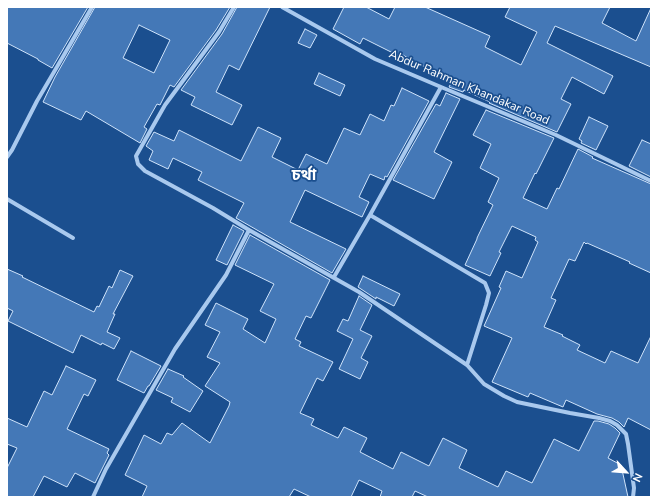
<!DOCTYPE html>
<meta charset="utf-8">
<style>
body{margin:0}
#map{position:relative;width:658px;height:504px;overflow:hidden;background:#1b4f8f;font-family:"Nunito Sans",sans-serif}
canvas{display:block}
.frame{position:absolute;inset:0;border:8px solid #fff;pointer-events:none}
.north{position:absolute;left:606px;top:452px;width:40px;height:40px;-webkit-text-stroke:3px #1b4f8f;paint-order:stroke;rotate:116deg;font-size:11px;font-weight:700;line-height:16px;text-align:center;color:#fff}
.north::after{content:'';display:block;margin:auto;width:14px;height:18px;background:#fff;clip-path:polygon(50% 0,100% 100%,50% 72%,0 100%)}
</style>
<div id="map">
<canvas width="658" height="504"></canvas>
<div class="frame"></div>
<div class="north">N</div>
</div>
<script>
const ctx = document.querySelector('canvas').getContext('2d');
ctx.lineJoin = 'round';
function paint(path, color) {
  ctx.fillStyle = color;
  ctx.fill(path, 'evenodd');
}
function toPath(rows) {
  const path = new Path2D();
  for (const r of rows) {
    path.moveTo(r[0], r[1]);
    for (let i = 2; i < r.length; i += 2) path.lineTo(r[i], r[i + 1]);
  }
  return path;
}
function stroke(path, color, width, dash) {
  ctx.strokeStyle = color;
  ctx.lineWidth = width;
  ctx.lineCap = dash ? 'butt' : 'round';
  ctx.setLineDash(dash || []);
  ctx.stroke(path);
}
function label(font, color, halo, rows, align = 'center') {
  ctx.font = font + ' "Nunito Sans","Noto Sans Bengali",sans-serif';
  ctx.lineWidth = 3.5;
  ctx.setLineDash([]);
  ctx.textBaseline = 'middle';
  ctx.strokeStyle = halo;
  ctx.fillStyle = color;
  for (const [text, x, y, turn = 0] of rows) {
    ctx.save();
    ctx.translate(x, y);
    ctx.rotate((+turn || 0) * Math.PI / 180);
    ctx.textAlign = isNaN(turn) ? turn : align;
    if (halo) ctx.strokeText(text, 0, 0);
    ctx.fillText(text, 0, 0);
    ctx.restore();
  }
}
const building = toPath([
 [7,7,88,7,52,68,38,60,38,59,7,43,7,7],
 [95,7,230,7,216,30,174,87,170,85,160,105,157,104,144,127,147,129,140,143,86,111,81,120,43,102,55,77,95,7],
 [139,25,170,40,154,73,123,58,139,25],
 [237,7,270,7,239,70,229,65,216,92,242,105,232,125,191,105,195,97,181,90,222,34,237,7],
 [344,7,366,7,389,19,395,7,425,7,490,36,485,47,521,65,537,32,505,17,510,7,610,7,602,23,636,41,651,8,651,67,555,26,547,43,613,76,604,94,572,77,561,99,571,104,557,132,489,103,490,102,464,90,463,92,449,87,451,83,446,81,447,79,401,54,399,56,363,38,360,44,333,29,344,7],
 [305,29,317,35,310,48,298,43,305,29],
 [319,73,345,85,340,96,314,84,319,73],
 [402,88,429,101,387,177,385,176,384,180,370,174,359,197,369,202,362,217,305,190,290,222,346,249,332,273,236,218,244,203,198,180,202,172,173,158,168,169,149,160,153,151,146,146,154,132,174,141,179,130,241,161,258,127,281,138,272,157,298,170,306,154,327,164,344,128,360,135,370,114,384,121,391,105,394,106,402,88],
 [446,93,460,99,434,152,452,162,434,199,393,180,436,104,440,106,446,93],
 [486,110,554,138,536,174,535,173,523,198,547,209,557,188,559,189,578,149,593,157,592,158,651,184,651,273,629,263,630,262,587,243,586,244,584,242,575,261,569,259,551,298,556,300,544,327,563,335,562,336,580,345,577,350,605,363,611,351,638,363,651,336,651,430,628,418,624,427,619,422,612,418,597,414,566,400,563,407,530,393,528,397,492,382,512,338,484,326,501,288,499,287,506,271,522,278,538,242,535,240,536,237,512,226,499,252,501,253,490,276,465,265,477,239,477,238,493,205,488,202,499,178,480,168,491,144,473,135,486,110],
 [589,117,608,126,596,150,581,143,582,141,579,139,589,117],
 [642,140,651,144,651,177,629,166,642,140],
 [233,225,244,231,227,265,216,260,233,225],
 [250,235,330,280,311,318,306,316,295,339,301,342,299,346,333,362,323,381,317,378,300,413,314,419,311,425,338,438,344,427,367,438,360,452,393,469,401,452,429,466,443,438,467,450,459,468,498,487,506,471,532,483,554,439,579,451,594,421,598,421,609,424,615,428,620,433,608,458,621,465,628,497,428,497,415,491,412,497,380,497,382,491,359,480,351,497,311,497,294,489,289,497,142,497,147,486,125,475,144,435,161,444,167,433,172,435,182,423,210,443,229,406,230,402,205,386,220,363,207,357,220,332,205,325,216,303,248,319,243,329,265,343,276,319,260,311,274,284,235,265,250,235],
 [7,269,23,276,22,277,94,312,97,306,99,307,109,286,112,288,120,270,133,276,113,314,115,314,107,332,120,338,114,349,102,343,101,345,81,335,73,353,8,321,13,311,7,308,7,269],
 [363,276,400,294,394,306,376,297,376,299,358,287,363,276],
 [359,296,372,305,360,330,372,336,361,358,368,362,360,379,339,369,353,339,337,331,343,319,348,321,359,296],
 [131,351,161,366,149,386,148,386,144,393,117,380,131,351],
 [66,366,96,380,88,396,84,394,67,429,109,449,107,453,109,455,95,483,75,473,67,487,44,476,33,497,7,497,7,468,17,448,7,444,7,418,27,427,44,391,52,395,66,366],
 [168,369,184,376,183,377,203,391,190,412,171,402,173,398,156,390,168,369]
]);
paint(building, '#4478b7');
stroke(building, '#cfe3fa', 1);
stroke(toPath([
 [282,7,375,59,441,87,556,135,651,181],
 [7,157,12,150,37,101,92,7],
 [7,199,73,238],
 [370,215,485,283,489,293,486,305,467,365],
 [249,230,359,292,467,365,484,384,504,396,517,402,570,413,599,418,610,421,617,425,626,434,628,444,634,488,633,497],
 [334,277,370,215,441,87],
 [93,497,106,469,175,349,226,275,249,230,213,208,145,171,138,164,136,156,165,105,219,32,234,7]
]), '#a9c9ee', 4);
label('12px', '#fff', '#1b4f8f', [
 ["Abdur Rahman Khandakar Road",469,88,23]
]);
label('bold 16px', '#fff', '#1b4f8f', [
 ["চর্থা",304,176]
]);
</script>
